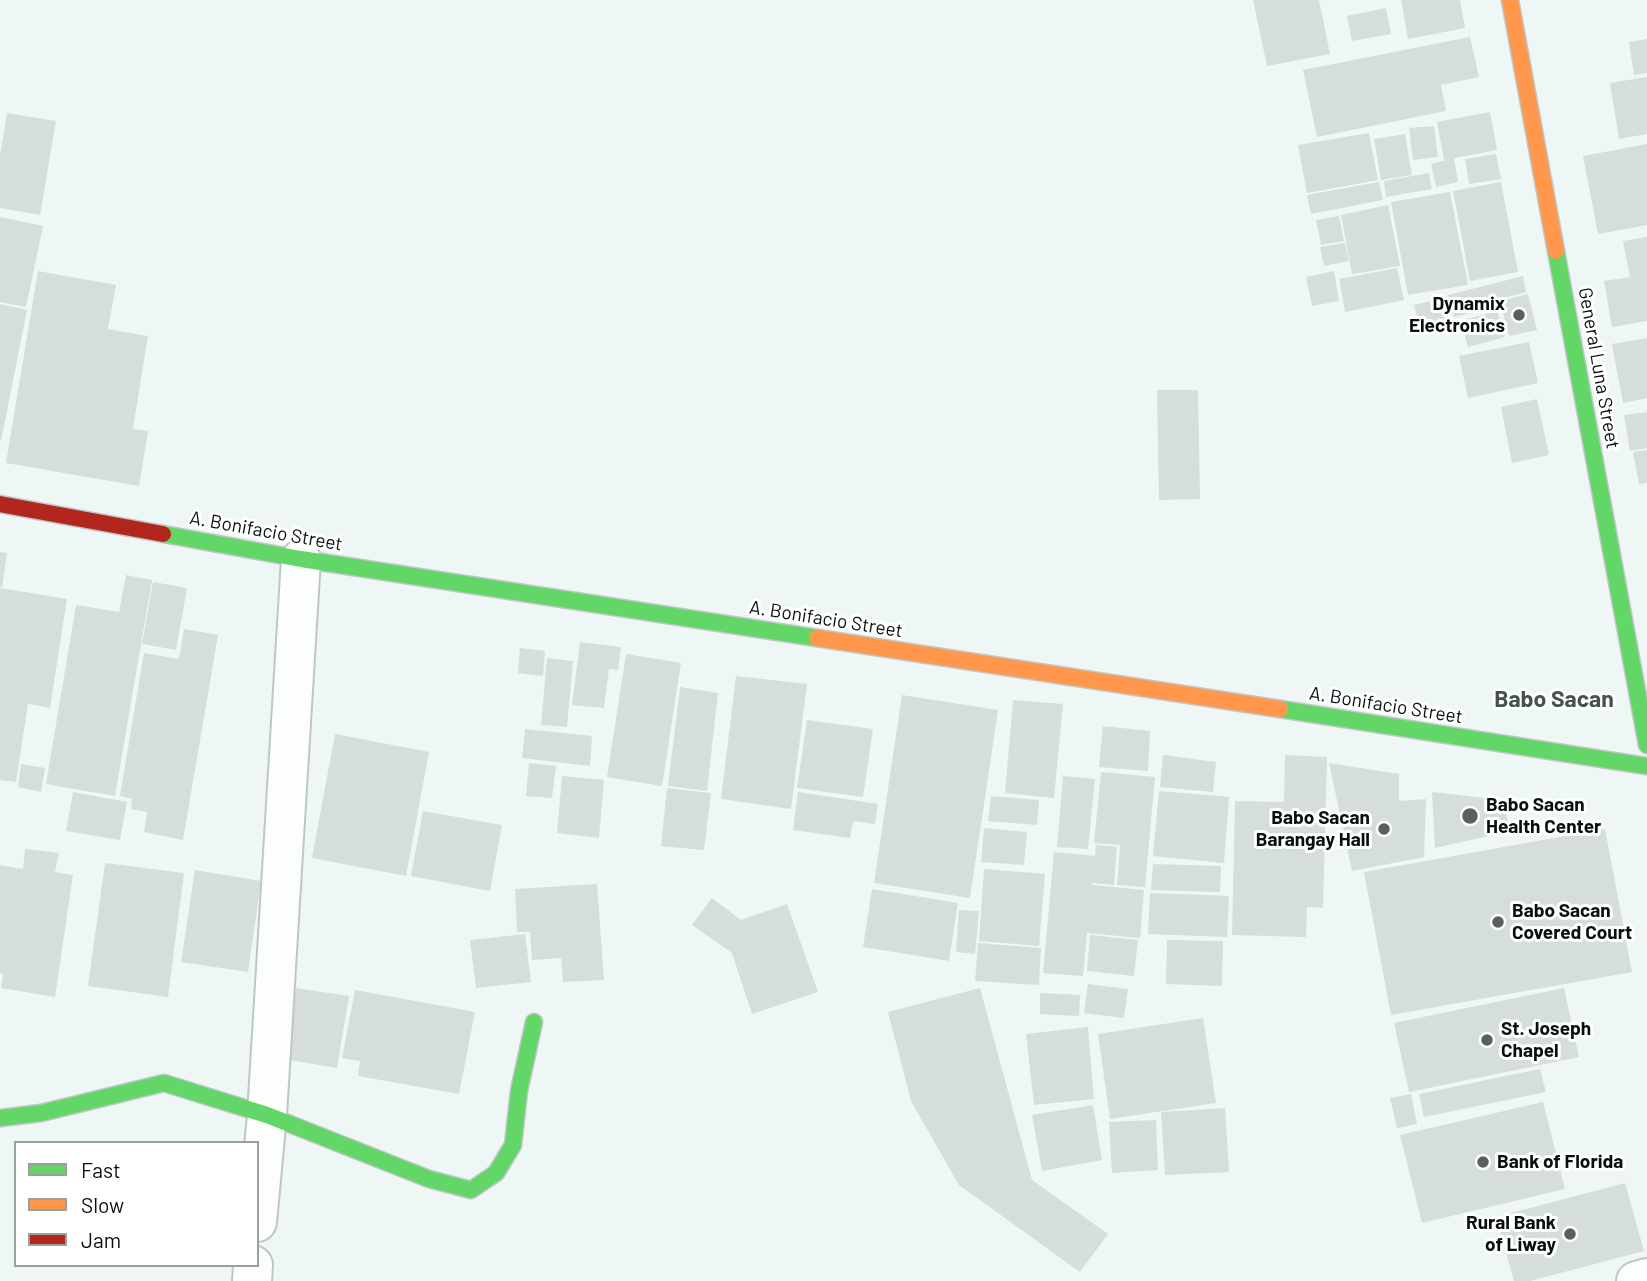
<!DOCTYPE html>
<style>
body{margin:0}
#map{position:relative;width:1647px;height:1281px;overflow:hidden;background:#eef7f6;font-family:Barlow,sans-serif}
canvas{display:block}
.legend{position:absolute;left:14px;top:1141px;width:245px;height:126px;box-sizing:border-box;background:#fff;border:2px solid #9d9f9f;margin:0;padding:9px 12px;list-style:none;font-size:21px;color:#090f0f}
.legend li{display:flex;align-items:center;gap:14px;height:35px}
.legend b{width:35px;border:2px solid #9d9f9f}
</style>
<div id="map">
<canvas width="1647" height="1281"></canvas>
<ul class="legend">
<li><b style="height:9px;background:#63d668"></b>Fast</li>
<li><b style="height:9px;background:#ff974d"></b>Slow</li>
<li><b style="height:9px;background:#b3261e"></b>Jam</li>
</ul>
</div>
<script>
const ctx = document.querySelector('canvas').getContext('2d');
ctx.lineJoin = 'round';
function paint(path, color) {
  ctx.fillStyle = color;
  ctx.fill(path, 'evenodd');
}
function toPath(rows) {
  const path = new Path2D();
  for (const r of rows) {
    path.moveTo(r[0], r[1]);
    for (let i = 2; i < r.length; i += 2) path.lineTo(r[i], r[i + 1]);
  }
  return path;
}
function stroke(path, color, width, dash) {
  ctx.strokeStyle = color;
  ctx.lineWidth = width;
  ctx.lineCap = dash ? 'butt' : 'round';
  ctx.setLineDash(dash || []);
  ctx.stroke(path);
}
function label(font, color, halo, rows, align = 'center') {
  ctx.font = font + ' Barlow,sans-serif';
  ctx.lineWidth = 6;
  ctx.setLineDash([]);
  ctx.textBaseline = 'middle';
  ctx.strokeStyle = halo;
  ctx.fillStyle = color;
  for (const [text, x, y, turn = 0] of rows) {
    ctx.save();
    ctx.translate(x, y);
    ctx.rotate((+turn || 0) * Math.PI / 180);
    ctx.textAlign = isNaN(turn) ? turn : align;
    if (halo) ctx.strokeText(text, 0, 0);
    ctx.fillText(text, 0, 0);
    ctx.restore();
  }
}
paint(toPath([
 [1253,0,1319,0,1330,54,1267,66],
 [1401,0,1460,0,1465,28,1408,39],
 [1386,8,1391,34,1352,41,1347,16],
 [1470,37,1479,77,1441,85,1446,111,1317,137,1303,70],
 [1647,39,1647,73,1634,75,1629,42],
 [1647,77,1647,134,1619,139,1610,83],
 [1490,112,1497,150,1444,160,1437,122],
 [7,113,56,121,40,215,0,208,0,156],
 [1434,126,1438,157,1413,160,1409,128],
 [1369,133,1378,180,1307,193,1298,145],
 [1405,134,1412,175,1381,180,1374,139],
 [1647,144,1647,225,1598,234,1583,156],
 [1496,154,1501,179,1469,184,1465,159],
 [1454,158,1458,182,1436,187,1431,164],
 [1429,173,1432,189,1386,197,1384,181],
 [1379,182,1383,200,1311,214,1307,195],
 [1501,182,1518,272,1470,281,1453,191],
 [1450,192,1468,285,1408,295,1391,202],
 [1388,205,1400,266,1352,274,1341,215],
 [1339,216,1344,241,1321,245,1316,220],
 [0,217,43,226,26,307,0,302],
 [1647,237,1647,321,1612,327,1604,281,1630,277,1623,241],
 [1345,243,1349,261,1324,266,1320,247],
 [1397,268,1404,300,1345,312,1339,279],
 [38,271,116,285,108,329,148,336,133,429,148,431,139,486,6,463],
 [1334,271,1339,301,1312,306,1306,277],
 [1523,276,1526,292,1497,300,1499,306,1454,317,1448,295],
 [1528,294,1537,330,1509,336,1500,301],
 [1445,298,1451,320,1420,327,1414,305],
 [0,304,27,310,1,441,0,441],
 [1497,311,1505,337,1468,347,1461,321],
 [1647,338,1647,398,1623,403,1612,344],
 [1529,342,1538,383,1468,398,1459,356],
 [1157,390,1198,390,1200,499,1159,500],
 [1537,399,1549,455,1512,463,1501,407],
 [1647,412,1647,448,1630,451,1624,415],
 [1647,450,1647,483,1639,484,1633,452],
 [0,552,7,553,2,587,0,587],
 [126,575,152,580,115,796,46,784,76,605,119,612],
 [153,582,187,588,176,650,142,644],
 [0,588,67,599,50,708,28,704,16,782,0,780],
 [184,629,218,635,183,840,144,832,147,812,131,809,132,799,120,796,144,653,179,659],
 [580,642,621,647,618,670,609,669,604,708,572,705],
 [520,648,545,651,543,676,518,673],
 [626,654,681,663,662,786,607,777],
 [547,658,573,661,567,727,541,725],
 [736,676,807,684,791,809,721,799],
 [680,687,718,693,707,791,668,786],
 [902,695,998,710,970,898,874,883],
 [1013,700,1063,704,1054,798,1005,793],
 [807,720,873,729,863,797,797,788],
 [1103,726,1150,731,1148,771,1099,767],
 [525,729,592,736,590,766,522,758],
 [335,734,429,752,406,876,312,858],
 [1163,755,1216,762,1213,792,1160,787],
 [1285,755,1327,757,1323,908,1307,907,1306,937,1232,935,1235,801,1284,802],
 [529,763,556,766,552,798,526,796],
 [1329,763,1399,774,1399,801,1426,799,1424,857,1352,871],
 [21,764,45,768,41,792,18,787],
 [1101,772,1155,777,1145,887,1117,885,1120,845,1094,843],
 [562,776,604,780,599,838,557,833],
 [1063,776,1095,779,1088,849,1057,847],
 [667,788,711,793,704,850,661,846],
 [1159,791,1229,797,1224,863,1153,856],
 [73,792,127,802,120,840,66,831],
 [798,792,878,804,875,824,853,821,850,838,793,830],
 [1432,792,1502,800,1511,831,1435,848],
 [991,796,1039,800,1037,825,988,821],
 [423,811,502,825,490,891,411,876],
 [984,828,1027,832,1024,865,981,862],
 [1605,829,1632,972,1391,1015,1364,872],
 [1096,845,1117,847,1114,885,1092,883,1092,885,1144,890,1140,938,1087,933,1083,976,1043,973,1054,852,1095,856],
 [25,849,59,853,55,872,73,875,55,997,1,988,3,974,0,973,0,865,23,869],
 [105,863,184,873,168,997,88,986],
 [1153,864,1221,866,1220,892,1151,890],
 [984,869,1045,874,1039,946,979,941],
 [195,870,261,881,248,972,181,962],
 [597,884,604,980,563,982,561,958,532,960,530,932,517,932,515,889],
 [872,889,958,903,949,961,863,947],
 [1150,893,1229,896,1227,937,1148,934],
 [712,898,741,920,787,904,818,992,752,1014,732,953,692,925],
 [959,910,979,911,975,954,956,952],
 [525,934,531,982,476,988,470,940],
 [1090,935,1138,940,1134,976,1087,971],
 [1167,940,1223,941,1222,986,1166,984],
 [978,943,1041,948,1039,985,975,981],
 [1088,984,1128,989,1124,1018,1084,1013],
 [296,988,349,996,337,1068,284,1059],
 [980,988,1032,1180,1108,1234,1080,1272,959,1185,911,1101,888,1012],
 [1564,988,1579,1057,1409,1092,1394,1023],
 [355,990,475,1012,459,1094,358,1076,360,1061,342,1058],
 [1040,993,1080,995,1079,1016,1040,1014],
 [1203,1018,1216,1103,1110,1119,1098,1034],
 [1088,1027,1094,1099,1034,1105,1026,1034],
 [1540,1069,1546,1092,1424,1117,1419,1094],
 [1411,1094,1417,1124,1397,1128,1390,1098],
 [1543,1102,1565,1189,1422,1223,1400,1135],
 [1093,1105,1102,1160,1042,1171,1032,1115],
 [1225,1108,1229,1172,1165,1175,1161,1112],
 [1156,1120,1158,1170,1112,1173,1109,1122],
 [1625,1183,1644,1251,1530,1281,1514,1281,1496,1217]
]), '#d6dddd');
const street = toPath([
 [257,1222,267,1115,301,559],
 [252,1281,253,1265],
 [1636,1281,1647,1278]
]);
const fast = toPath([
 [1556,251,1647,745],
 [163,534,301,559,817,638],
 [1280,709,1647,766],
 [0,1118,41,1113,164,1083,267,1115,429,1179,471,1190,496,1173,513,1145,519,1091,534,1022]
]);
const slow = toPath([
 [1510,0,1556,251],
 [817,638,1280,709]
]);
const jam = toPath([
 [0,504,163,534]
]);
stroke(street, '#bfc7c6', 42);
stroke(fast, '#bfc7c6', 19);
stroke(slow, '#bfc7c6', 19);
stroke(jam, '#bfc7c6', 19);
stroke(street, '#fcfefe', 38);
stroke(fast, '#63d668', 16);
stroke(slow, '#ff974d', 16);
stroke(jam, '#b3261e', 16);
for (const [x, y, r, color] of [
 [1519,315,7,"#596060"],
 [1470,816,9,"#596060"],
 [1384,829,7,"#596060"],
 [1498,922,7,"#596060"],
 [1487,1040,7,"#596060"],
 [1483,1162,7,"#596060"],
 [1570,1234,7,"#596060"]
]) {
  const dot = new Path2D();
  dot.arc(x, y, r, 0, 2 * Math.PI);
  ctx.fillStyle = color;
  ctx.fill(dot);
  stroke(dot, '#fff', 2.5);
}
label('bold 19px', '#090f0f', '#fff', [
 ["Dynamix",1505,304,"right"],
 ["Electronics",1505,326,"right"],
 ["Babo Sacan",1486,805],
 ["Health Center",1486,827],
 ["Babo Sacan",1370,818,"right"],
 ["Barangay Hall",1370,840,"right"],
 ["Babo Sacan",1512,911],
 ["Covered Court",1512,933],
 ["St. Joseph",1501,1029],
 ["Chapel",1501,1051],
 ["Bank of Florida",1497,1162],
 ["Rural Bank",1556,1223,"right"],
 ["of Liway",1556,1245,"right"]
], 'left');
label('19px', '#090f0f', '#fff', [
 ["General Luna Street",1599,368,80],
 ["A. Bonifacio Street",266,531,10],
 ["A. Bonifacio Street",826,619,9],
 ["A. Bonifacio Street",1386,705,9]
]);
label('bold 23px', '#445352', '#fff', [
 ["Babo Sacan",1554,699]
]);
</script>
